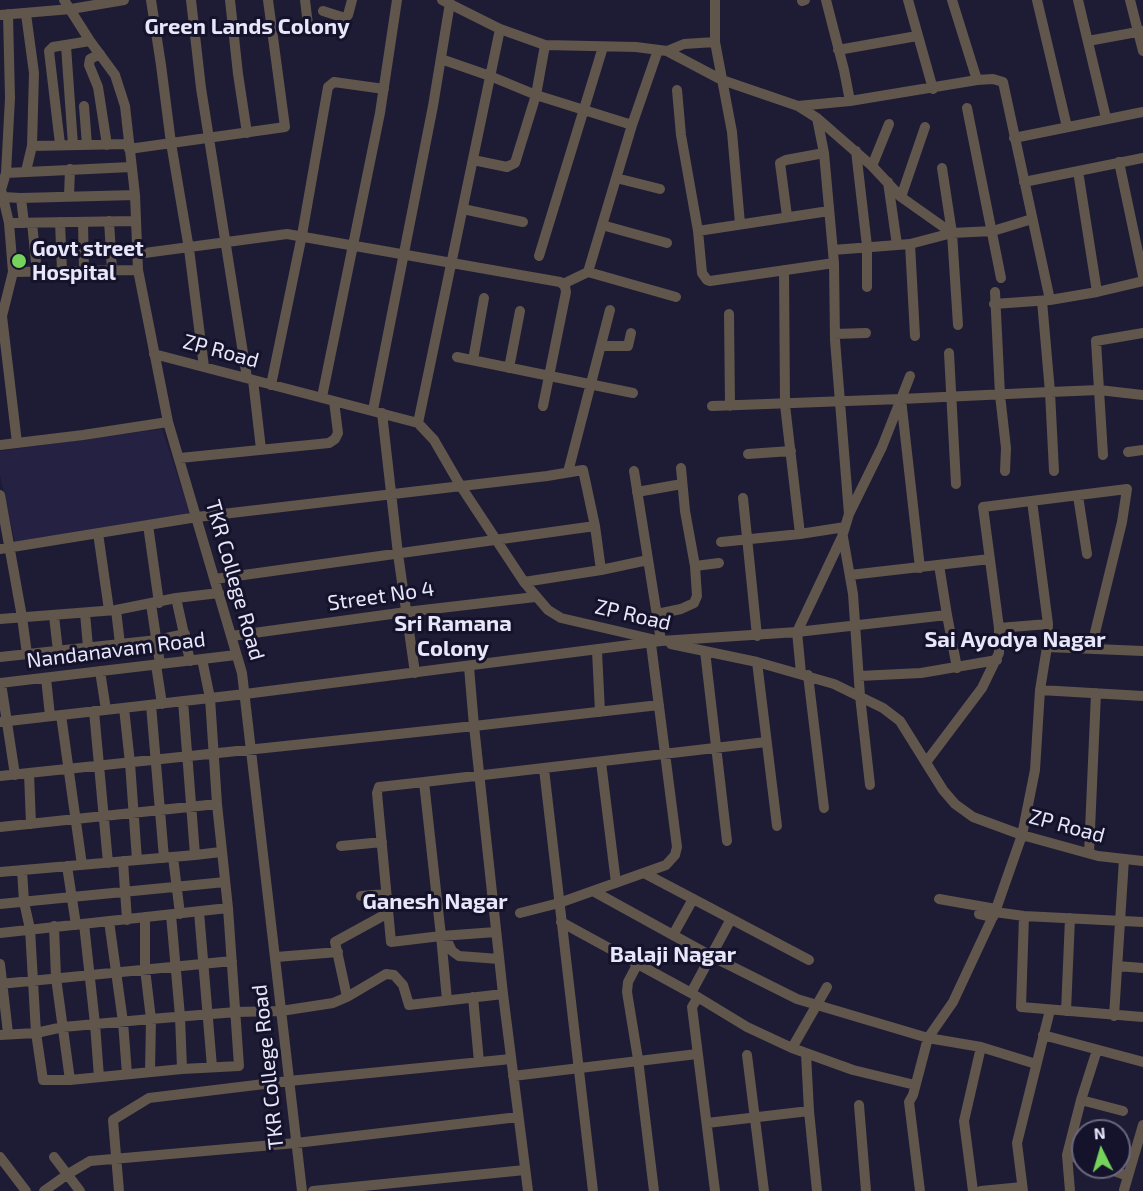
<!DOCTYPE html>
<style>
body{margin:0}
#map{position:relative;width:1143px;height:1191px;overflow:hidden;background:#1e1b35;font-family:"Exo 2",sans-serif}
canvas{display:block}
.north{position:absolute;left:1071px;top:1119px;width:60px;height:60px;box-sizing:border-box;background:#15122b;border:2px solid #69677d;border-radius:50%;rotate:355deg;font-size:16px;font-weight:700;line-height:24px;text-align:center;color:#e7e7f9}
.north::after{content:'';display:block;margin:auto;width:21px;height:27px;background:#75d25b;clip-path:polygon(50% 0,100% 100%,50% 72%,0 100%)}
</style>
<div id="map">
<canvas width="1143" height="1191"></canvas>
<div class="north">N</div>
</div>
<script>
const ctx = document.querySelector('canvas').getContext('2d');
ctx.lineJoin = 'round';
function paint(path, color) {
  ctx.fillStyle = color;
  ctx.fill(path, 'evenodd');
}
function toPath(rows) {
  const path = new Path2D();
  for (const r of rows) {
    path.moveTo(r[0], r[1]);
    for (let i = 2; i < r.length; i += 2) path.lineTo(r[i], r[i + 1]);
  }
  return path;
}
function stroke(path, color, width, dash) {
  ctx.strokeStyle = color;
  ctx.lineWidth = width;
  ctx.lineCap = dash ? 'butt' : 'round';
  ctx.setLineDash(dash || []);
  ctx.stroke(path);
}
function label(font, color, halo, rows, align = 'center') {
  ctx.font = font + ' "Exo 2",sans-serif';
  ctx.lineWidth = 6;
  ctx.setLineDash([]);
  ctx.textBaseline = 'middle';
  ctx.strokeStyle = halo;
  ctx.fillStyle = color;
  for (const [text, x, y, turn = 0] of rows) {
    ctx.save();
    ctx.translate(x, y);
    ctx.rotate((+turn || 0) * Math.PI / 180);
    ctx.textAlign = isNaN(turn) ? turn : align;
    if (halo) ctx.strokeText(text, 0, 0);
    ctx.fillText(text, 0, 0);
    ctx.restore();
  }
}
paint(toPath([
 [162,429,190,513,15,542,0,475,0,451]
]), '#252142');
stroke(toPath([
 [64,0,90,41,115,75,125,106,135,195,138,270,168,422,242,673,302,1191],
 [151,0,161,65,171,143,189,249,204,367],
 [191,0,201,88,247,378],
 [230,0,238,74,247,133],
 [305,0,308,25],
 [442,0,500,29,545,45,636,47,667,51,684,44,715,42],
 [715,0,715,42,732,132,740,224],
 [826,0,844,70,850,101],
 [908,0,933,89],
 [952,0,977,80],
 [1037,0,1067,127],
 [1078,0,1106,118],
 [1130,0,1143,51],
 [802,1,805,0],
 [323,11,345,18,348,15,352,0],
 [26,14,34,73,32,146,26,171],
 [0,15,71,9,124,0],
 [1088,41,1143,31],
 [545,45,536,95,632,125,658,50],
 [66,46,73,145],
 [838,50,917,36],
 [667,51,722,80,798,106,817,118,872,166,901,197,952,233],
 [100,54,90,59,89,65,98,87,107,145],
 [441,59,490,76,536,95,515,163,507,167,473,160],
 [677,90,681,135,698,231,702,273,707,280,710,281,834,263,824,153,817,118],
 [84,106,87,145],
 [798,106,850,101,977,80,993,79,1003,82,1050,300],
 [967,108,1001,278],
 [632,125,588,272,676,297],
 [1014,138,1143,112],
 [60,144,49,51,53,47,90,41],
 [32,146,128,144],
 [129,149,285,127,268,0],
 [856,151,867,246,867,287],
 [1119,162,1143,276],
 [872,166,889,124],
 [942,168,952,233,958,325],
 [1078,171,1097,292],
 [6,173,131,167],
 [616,178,660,189],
 [888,182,897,245],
 [1024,182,1143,158],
 [0,193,6,173,10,98,8,14],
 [2,193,3,197,21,198,135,195],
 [69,196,70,169],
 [3,197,9,223,13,272,2,316,17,443],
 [901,197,925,127],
 [21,198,24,223],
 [463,209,523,222],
 [787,216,780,163,786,160,824,153],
 [109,221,112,270],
 [60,222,62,271],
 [83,222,84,271],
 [9,223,135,221],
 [32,223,37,272],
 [602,225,667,243],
 [698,231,829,211],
 [910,244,915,336],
 [833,250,910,244,952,233,993,231,1032,219],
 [137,254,287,234,560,282,565,286,566,292,543,406],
 [539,256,603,47],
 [834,263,835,340,849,514],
 [784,270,785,405,800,534],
 [13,272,138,270],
 [563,284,588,272],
 [995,292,1000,395,1006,448,1005,471],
 [994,304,1050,300,1097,292,1143,281],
 [729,314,730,406],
 [835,334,866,333],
 [601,346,628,346,631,333],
 [949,353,956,484],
 [154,354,418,423,434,440,460,485,524,582,548,610,561,618,656,640],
 [457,357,633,393],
 [473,360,484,298],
 [509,368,520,311],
 [910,376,901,399,920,568],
 [253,380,261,449],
 [271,385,302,235,328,87,334,82,384,89],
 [322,397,380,113,397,0],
 [712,406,901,399],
 [373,410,433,106,450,3],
 [382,413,398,554,415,673],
 [418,423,500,29],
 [0,445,83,435,168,422],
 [1128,452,1143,450],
 [748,454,791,451],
 [1103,455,1096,341,1143,333],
 [180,458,329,443,335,439,338,433,334,401],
 [681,468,685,511,695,566,719,563],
 [634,471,661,641],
 [1054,471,1050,392,1099,390,1143,395],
 [568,472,610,310],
 [637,492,682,484],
 [0,495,22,617,27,654],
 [1078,496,1087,554],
 [743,498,757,636],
 [1032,501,1048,624,1047,647],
 [148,525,159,603],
 [98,533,109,610],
 [843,537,853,594,860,696,870,785],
 [721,542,800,534,845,527],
 [0,549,197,517,547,476,583,470,595,526,601,570,524,582],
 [939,565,947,615],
 [601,570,648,560],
 [850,575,990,559],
 [215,579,595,526],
 [176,598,190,661],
 [151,604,160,664],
 [116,610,120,644],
 [85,613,88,647],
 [657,614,681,609,694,603,697,596,695,566],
 [54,616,58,651],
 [0,619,116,610,176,598,219,593],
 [999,628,1048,624],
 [232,636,406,612,535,597],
 [671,644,757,662,834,684,883,708,900,721,943,790,955,804,973,817,1022,835,1098,856,1143,861],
 [597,651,600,712],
 [705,651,727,841],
 [0,657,157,640,185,634],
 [757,662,777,826],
 [156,665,162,704],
 [100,671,106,710],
 [801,673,797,632,947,615,957,668],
 [808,675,824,808],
 [859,676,921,673,997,660],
 [46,678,50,716],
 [0,683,236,655],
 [1,683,15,775],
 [1040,690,1143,696],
 [183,701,195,855,221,852],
 [151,705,164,858],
 [124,708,130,763,137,860],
 [94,711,108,863],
 [61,715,82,865],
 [0,722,245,694,661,641,797,632,842,537,849,514,882,447,901,399,1050,392,1042,301],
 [927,761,982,688,999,653,999,628,983,507,1127,489,1122,522,1091,649],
 [601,762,616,883],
 [544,769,593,1191],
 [29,773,31,824],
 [0,776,474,726,469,667],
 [424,782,766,742],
 [0,827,217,804],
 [341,846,382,842],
 [1089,853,1096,693],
 [173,857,180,914],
 [123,861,127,920],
 [67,866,76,925],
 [22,870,24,902,30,929,36,1033,43,1080,70,1080,182,1069,239,1066,228,908,217,804,210,698,202,659],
 [0,872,195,855],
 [644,873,809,960],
 [593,891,711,956,797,999,928,1038,981,1047,1036,1064],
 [361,896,386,894],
 [939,899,996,909],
 [0,904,225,882],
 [199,912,212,1067],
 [995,912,1024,916,1143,922],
 [520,913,559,903,666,865,675,855,677,847,651,644],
 [979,914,993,917],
 [171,915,180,1016,182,1069],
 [1024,916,1021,1007,1143,1017],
 [145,917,145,969,151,1019,150,1072],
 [109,921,123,1022,127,1074],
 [561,922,691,993,747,1027,792,1048,853,1070,915,1085],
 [84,924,95,1024,99,1077],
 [54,926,56,978,70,1080],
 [0,933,228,908],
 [673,935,693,899],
 [445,936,452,951,459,956,499,959],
 [276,957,338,952],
 [638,963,628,982,627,992,638,1059,654,1191],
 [0,964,8,1033],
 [1117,966,1143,968],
 [0,984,232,961],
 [691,993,731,919],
 [347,997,386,974,394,975,403,985,409,1005,503,994],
 [473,997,479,1062],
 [698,997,692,1007,715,1191],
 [447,1000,441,936,424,782,379,787,377,793,391,942,441,936,496,932],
 [1066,1011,1070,918],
 [1114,1016,1124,859],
 [0,1035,36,1033,63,1027,151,1019,236,1012,281,1011,333,1003,347,997,335,942,388,913],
 [1043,1035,1143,1062],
 [792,1048,827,987],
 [806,1054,809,1111,817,1191],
 [747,1055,764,1191],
 [513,1076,697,1054],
 [1081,1100,1123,1111],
 [859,1105,866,1191],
 [707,1123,809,1111],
 [1067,1155,1083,1160],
 [0,1157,26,1191],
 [54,1157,80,1191],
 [1103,1167,1128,1176],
 [1124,1190,1143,1125],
 [44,1191,68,1174,90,1161,296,1143,518,1117],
 [119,1191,113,1120,149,1098,289,1081,511,1059],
 [313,1191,525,1170],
 [528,1191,503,994,474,726,659,705],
 [920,1191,909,1102,913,1095,928,1038,953,1002,995,912,1022,835,1035,770,1040,690,1047,647,1143,651],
 [973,1191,964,1121,981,1047],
 [981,1191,1022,1187],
 [1023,1191,1017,1143,1050,1010],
 [1070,1191,1067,1155,1081,1100,1097,1050]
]), '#60564b', 10);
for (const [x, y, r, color] of [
 [19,261,8,"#75d25b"]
]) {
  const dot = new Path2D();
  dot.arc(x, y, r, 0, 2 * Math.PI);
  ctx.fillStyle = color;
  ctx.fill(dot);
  stroke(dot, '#15122b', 2);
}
label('bold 21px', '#e7e7f9', '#15122b', [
 ["Govt street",32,249],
 ["Hospital",32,273]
], 'left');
label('21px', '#e7e7f9', '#15122b', [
 ["ZP Road",221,351,15],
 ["TKR College Road",235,580,74],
 ["Street No 4",381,596,-8],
 ["ZP Road",633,615,13],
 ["Nandanavam Road",116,650,-7],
 ["ZP Road",1067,826,15],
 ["TKR College Road",268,1067,-96]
]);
label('bold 22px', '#e7e7f9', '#15122b', [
 ["Green Lands Colony",247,27],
 ["Sri Ramana",453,624],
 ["Colony",453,649],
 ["Sai Ayodya Nagar",1015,640],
 ["Ganesh Nagar",435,902],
 ["Balaji Nagar",673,955]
]);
</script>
